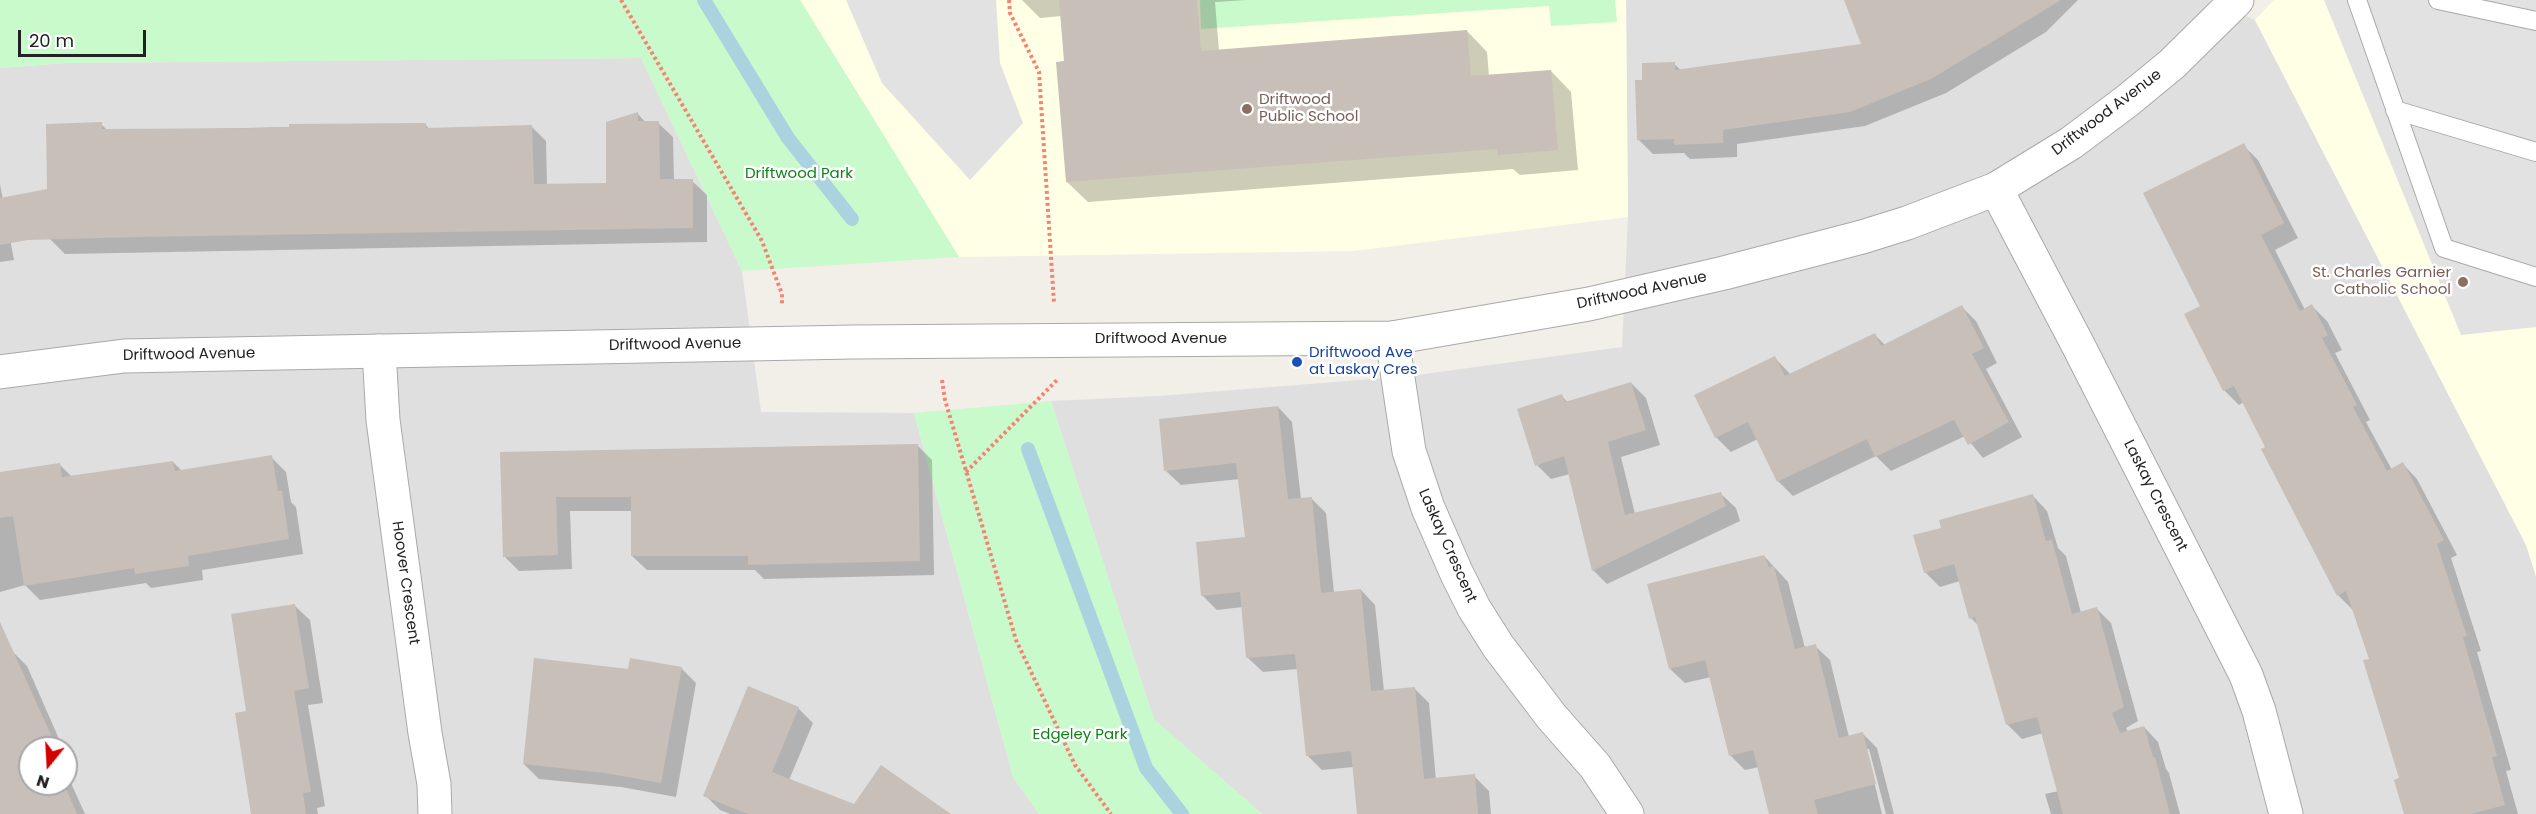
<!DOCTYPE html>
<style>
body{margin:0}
#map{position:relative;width:2536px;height:814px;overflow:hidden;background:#f2efe9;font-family:Poppins,sans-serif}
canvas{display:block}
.north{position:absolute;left:18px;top:736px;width:60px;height:60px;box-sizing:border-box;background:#fff;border:2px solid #a7a7a7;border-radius:50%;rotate:198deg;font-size:16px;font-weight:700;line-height:24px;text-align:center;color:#222}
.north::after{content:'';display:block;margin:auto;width:21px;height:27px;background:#d40000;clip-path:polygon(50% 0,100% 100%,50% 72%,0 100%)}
.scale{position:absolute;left:18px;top:30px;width:128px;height:27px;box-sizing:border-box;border:3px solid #222;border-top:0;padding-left:8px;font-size:18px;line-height:21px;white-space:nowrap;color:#222;-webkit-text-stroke:4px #fff;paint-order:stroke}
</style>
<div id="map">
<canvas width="2536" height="814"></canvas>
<div class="north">N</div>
<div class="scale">20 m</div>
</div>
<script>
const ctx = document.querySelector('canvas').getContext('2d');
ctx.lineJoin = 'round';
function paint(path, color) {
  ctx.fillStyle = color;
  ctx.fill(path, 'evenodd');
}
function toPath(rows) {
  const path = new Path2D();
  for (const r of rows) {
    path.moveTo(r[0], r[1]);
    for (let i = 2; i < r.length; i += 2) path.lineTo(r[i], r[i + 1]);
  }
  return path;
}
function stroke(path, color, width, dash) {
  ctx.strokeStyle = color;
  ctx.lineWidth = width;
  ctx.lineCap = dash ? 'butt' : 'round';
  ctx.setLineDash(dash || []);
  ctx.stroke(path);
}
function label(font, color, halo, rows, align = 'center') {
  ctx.font = font + ' Poppins,sans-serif';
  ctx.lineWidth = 5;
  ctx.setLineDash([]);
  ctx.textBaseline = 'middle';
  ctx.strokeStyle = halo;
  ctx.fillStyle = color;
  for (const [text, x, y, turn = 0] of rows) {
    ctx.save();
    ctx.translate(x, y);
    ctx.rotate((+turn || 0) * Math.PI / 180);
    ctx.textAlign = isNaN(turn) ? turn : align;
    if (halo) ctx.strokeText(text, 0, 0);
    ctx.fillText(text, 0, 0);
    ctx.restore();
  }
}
paint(toPath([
 [1626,0,2209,0,2255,20,2526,545,2536,576,2536,814,1262,814,1154,720,1051,401,1158,396,1410,376,1622,347,1628,217],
 [641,58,742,271,761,412,914,413,1013,777,1039,814,0,814,0,68,65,63],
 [30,748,66,748,66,784,30,784]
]), '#e0dfdf');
paint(toPath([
 [800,0,1626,0,1628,217,1354,251,959,257],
 [2274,0,2536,0,2536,576,2526,545,2255,20]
]), '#ffffe5');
paint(toPath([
 [0,0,800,0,959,257,742,271,641,58,65,63,0,68],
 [1200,0,1615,0,1617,22,1551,26,1549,6,1201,29],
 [1051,401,1154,719,1262,814,1039,814,1013,777,914,413]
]), '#c8facc');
paint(toPath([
 [846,0,996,0,1000,63,1023,123,970,180,882,83],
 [2324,0,2536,0,2536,327,2461,335]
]), '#e2e2e2');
paint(toPath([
 [1022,0,1247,0,1215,2,1219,51,1467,31,1487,52,1489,76,1551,71,1571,92,1578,170,1520,175,1513,169,1088,202,1067,182,1065,63,1062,16,1040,18],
 [1845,0,2078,0,2046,32,1946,93,1865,126,1737,144,1737,157,1690,159,1684,153,1653,154,1638,139,1644,81,1674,64,1682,71,1863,46],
 [638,114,646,123,658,123,673,137,674,181,692,181,707,195,707,242,65,254,50,239,101,124,108,131,425,124,430,130,531,126,546,141,547,185,608,185],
 [2243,145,2258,160,2298,238,2275,250,2305,310,2312,306,2327,321,2342,350,2335,353,2370,420,2366,422,2392,470,2403,464,2417,479,2457,555,2451,558,2481,651,2477,652,2511,770,2506,771,2518,814,2405,814,2401,779,2371,660,2353,610,2338,595,2244,402,2239,405,2224,390,2202,307],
 [0,184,14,260,0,262],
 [1962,307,1976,321,1997,363,1986,369,2022,437,1983,458,1965,436,1891,471,1876,456,1793,496,1778,481,1758,439,1731,452,1716,437,1775,358,1791,375,1875,335,1885,345],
 [1631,383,1646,398,1660,445,1621,457,1635,514,1721,494,1736,508,1740,521,1607,584,1593,570,1570,474,1551,479,1537,465,1562,396,1568,403],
 [1278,407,1292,422,1301,499,1311,498,1326,513,1334,593,1361,590,1375,605,1384,691,1415,689,1429,703,1436,780,1474,776,1489,791,1491,814,1359,814,1354,767,1322,770,1308,756,1298,669,1263,672,1248,658,1243,607,1217,610,1202,595,1247,539,1240,479,1181,485,1166,471],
 [918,446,932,460,934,575,764,579,755,570,647,570,632,556,632,511,570,511,572,569,519,571,505,557,502,454],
 [271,457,286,472,291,502,296,507,303,554,202,570,203,580,151,588,146,583,40,600,25,585,0,592,0,473,59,464,72,477,173,462,182,471],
 [2033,496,2047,511,2058,548,2066,556,2081,613,2097,609,2111,623,2138,721,2126,728,2128,732,2144,727,2158,742,2166,769,2169,773,2180,814,2051,814,2045,794,2059,791,2043,733,2022,739,2007,724,1979,626,1971,618,1960,581,1940,587,1925,572,1942,529],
 [1764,556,1788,582,1805,648,1815,646,1830,660,1849,737,1862,733,1877,748,1894,814,1886,814,1869,749,1866,749,1882,814,1771,814,1759,767,1745,770,1731,756,1711,677,1685,683,1670,669],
 [295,606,310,620,323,703,308,705,325,806,317,808,318,814,252,814,248,712],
 [12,651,27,666,63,748,30,748,30,784,66,784,66,772,85,814,0,814,0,657],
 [681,668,696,683,676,797,621,787,539,779,524,764,630,670],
 [798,708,813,723,789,780,855,806,937,814,730,814,720,810,705,795]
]), '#0003');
stroke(toPath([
 [704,0,788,138,852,219],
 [1028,449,1146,768,1182,814]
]), '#aad3df', 14);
paint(toPath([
 [1059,0,1197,0,1201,51,1467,30,1471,76,1551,70,1558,150,1498,155,1497,149,1066,182,1056,62,1064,61],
 [1844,0,2061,0,1931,79,1850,112,1723,130,1723,143,1674,145,1674,139,1637,140,1635,80,1642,80,1642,63,1675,62,1675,70,1861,44],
 [638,112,638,121,659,121,660,179,693,179,693,228,140,237,28,240,0,245,0,198,47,189,46,124,102,122,102,129,263,128,289,127,289,124,426,123,426,128,532,125,534,184,606,183,606,122],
 [2244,143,2284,223,2261,235,2300,311,2312,304,2328,335,2322,338,2357,405,2353,407,2387,471,2403,462,2444,540,2437,544,2467,636,2463,637,2497,756,2492,757,2505,805,2471,814,2404,814,2394,780,2399,778,2363,660,2369,659,2346,591,2337,596,2261,449,2265,447,2234,386,2223,391,2184,314,2200,306,2143,193],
 [1962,305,1984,348,1972,354,2009,422,1968,445,1954,420,1875,457,1867,439,1777,482,1748,422,1715,438,1694,395,1775,356,1785,376,1875,333,1881,346],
 [1631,382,1646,430,1608,442,1625,515,1721,492,1726,506,1592,571,1564,456,1535,466,1517,409,1562,394,1565,402],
 [1278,406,1288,499,1312,497,1321,593,1361,589,1371,691,1415,687,1424,779,1475,774,1478,814,1357,814,1351,751,1306,756,1295,654,1246,658,1240,592,1201,596,1196,542,1245,537,1236,463,1164,471,1159,419],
 [918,444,920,561,748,565,748,556,631,556,631,497,556,497,558,555,503,557,500,452],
 [272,455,278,491,282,491,289,539,188,556,189,566,135,574,134,568,24,586,13,516,0,518,0,472,60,463,62,477,173,461,175,471],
 [2033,494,2046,541,2052,540,2072,614,2097,607,2124,707,2112,713,2120,733,2144,726,2153,757,2155,757,2170,814,2063,814,2037,717,2006,725,1975,617,1969,619,1954,564,1924,573,1913,535,1941,528,1939,520],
 [1764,555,1769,567,1774,566,1795,649,1816,644,1839,738,1863,732,1876,784,1814,800,1818,814,1769,814,1753,750,1729,756,1705,660,1669,669,1647,584],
 [295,604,309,688,294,691,311,792,303,793,306,814,251,814,235,713,246,711,231,614],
 [0,622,55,744,48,748,30,748,30,784,64,784,77,814,0,814],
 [534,658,628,669,630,658,682,667,661,783,605,773,523,764],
 [748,686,799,707,772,772,854,804,881,765,951,814,748,814,703,796]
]), '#c7bfb8');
const service = toPath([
 [2357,0,2444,248,2536,277],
 [2438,0,2536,21],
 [2395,110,2536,152]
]);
const minor = toPath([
 [1996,189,2078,345,2246,675,2259,711,2286,814],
 [1392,338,1409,451,1428,508,1457,574,1474,608,1498,646,1551,716,1595,766,1627,814],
 [379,351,383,420,425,733,434,784,435,814]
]);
const tertiary = toPath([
 [0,372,124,356,853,342,1392,338,1589,304,1724,273,1862,237,1907,223,1996,189,2071,143,2127,101,2172,64,2237,0]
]);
stroke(service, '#a9a9a9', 20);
stroke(minor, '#a9a9a9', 35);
stroke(tertiary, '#a9a9a9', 35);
stroke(toPath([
 [621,0,762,241,782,294,782,305],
 [1009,0,1010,13,1039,72,1054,303],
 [942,380,945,400,1016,640,1075,765,1111,814],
 [966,472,1058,379]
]), '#fa8072', 4, [3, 3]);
stroke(service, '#fff', 18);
stroke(minor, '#fff', 33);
stroke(tertiary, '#fff', 33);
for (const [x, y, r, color] of [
 [1247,109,6,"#8d6e63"],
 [2463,282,6,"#8d6e63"],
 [1297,362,6,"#1a4fb4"]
]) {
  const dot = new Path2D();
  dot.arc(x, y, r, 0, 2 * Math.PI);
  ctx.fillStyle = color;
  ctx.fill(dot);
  stroke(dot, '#fff', 2);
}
label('15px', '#785e54', '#fff', [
 ["Driftwood",1259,100],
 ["Public School",1259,117],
 ["St. Charles Garnier",2451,273,"right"],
 ["Catholic School",2451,290,"right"]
], 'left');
label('15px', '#222', '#fff', [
 ["Driftwood Avenue",2107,113,-37],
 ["Driftwood Avenue",1642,291,-12],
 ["Driftwood Avenue",1161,339],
 ["Driftwood Avenue",675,345,-1],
 ["Driftwood Avenue",189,355,-1],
 ["Laskay Crescent",2155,496,63],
 ["Laskay Crescent",1447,546,66],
 ["Hoover Crescent",405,583,82]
]);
label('15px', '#0c8416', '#fff', [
 ["Driftwood Park",799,174],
 ["Edgeley Park",1080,735]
]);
label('15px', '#164399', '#fff', [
 ["Driftwood Ave",1309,353],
 ["at Laskay Cres",1309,370]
], 'left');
</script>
